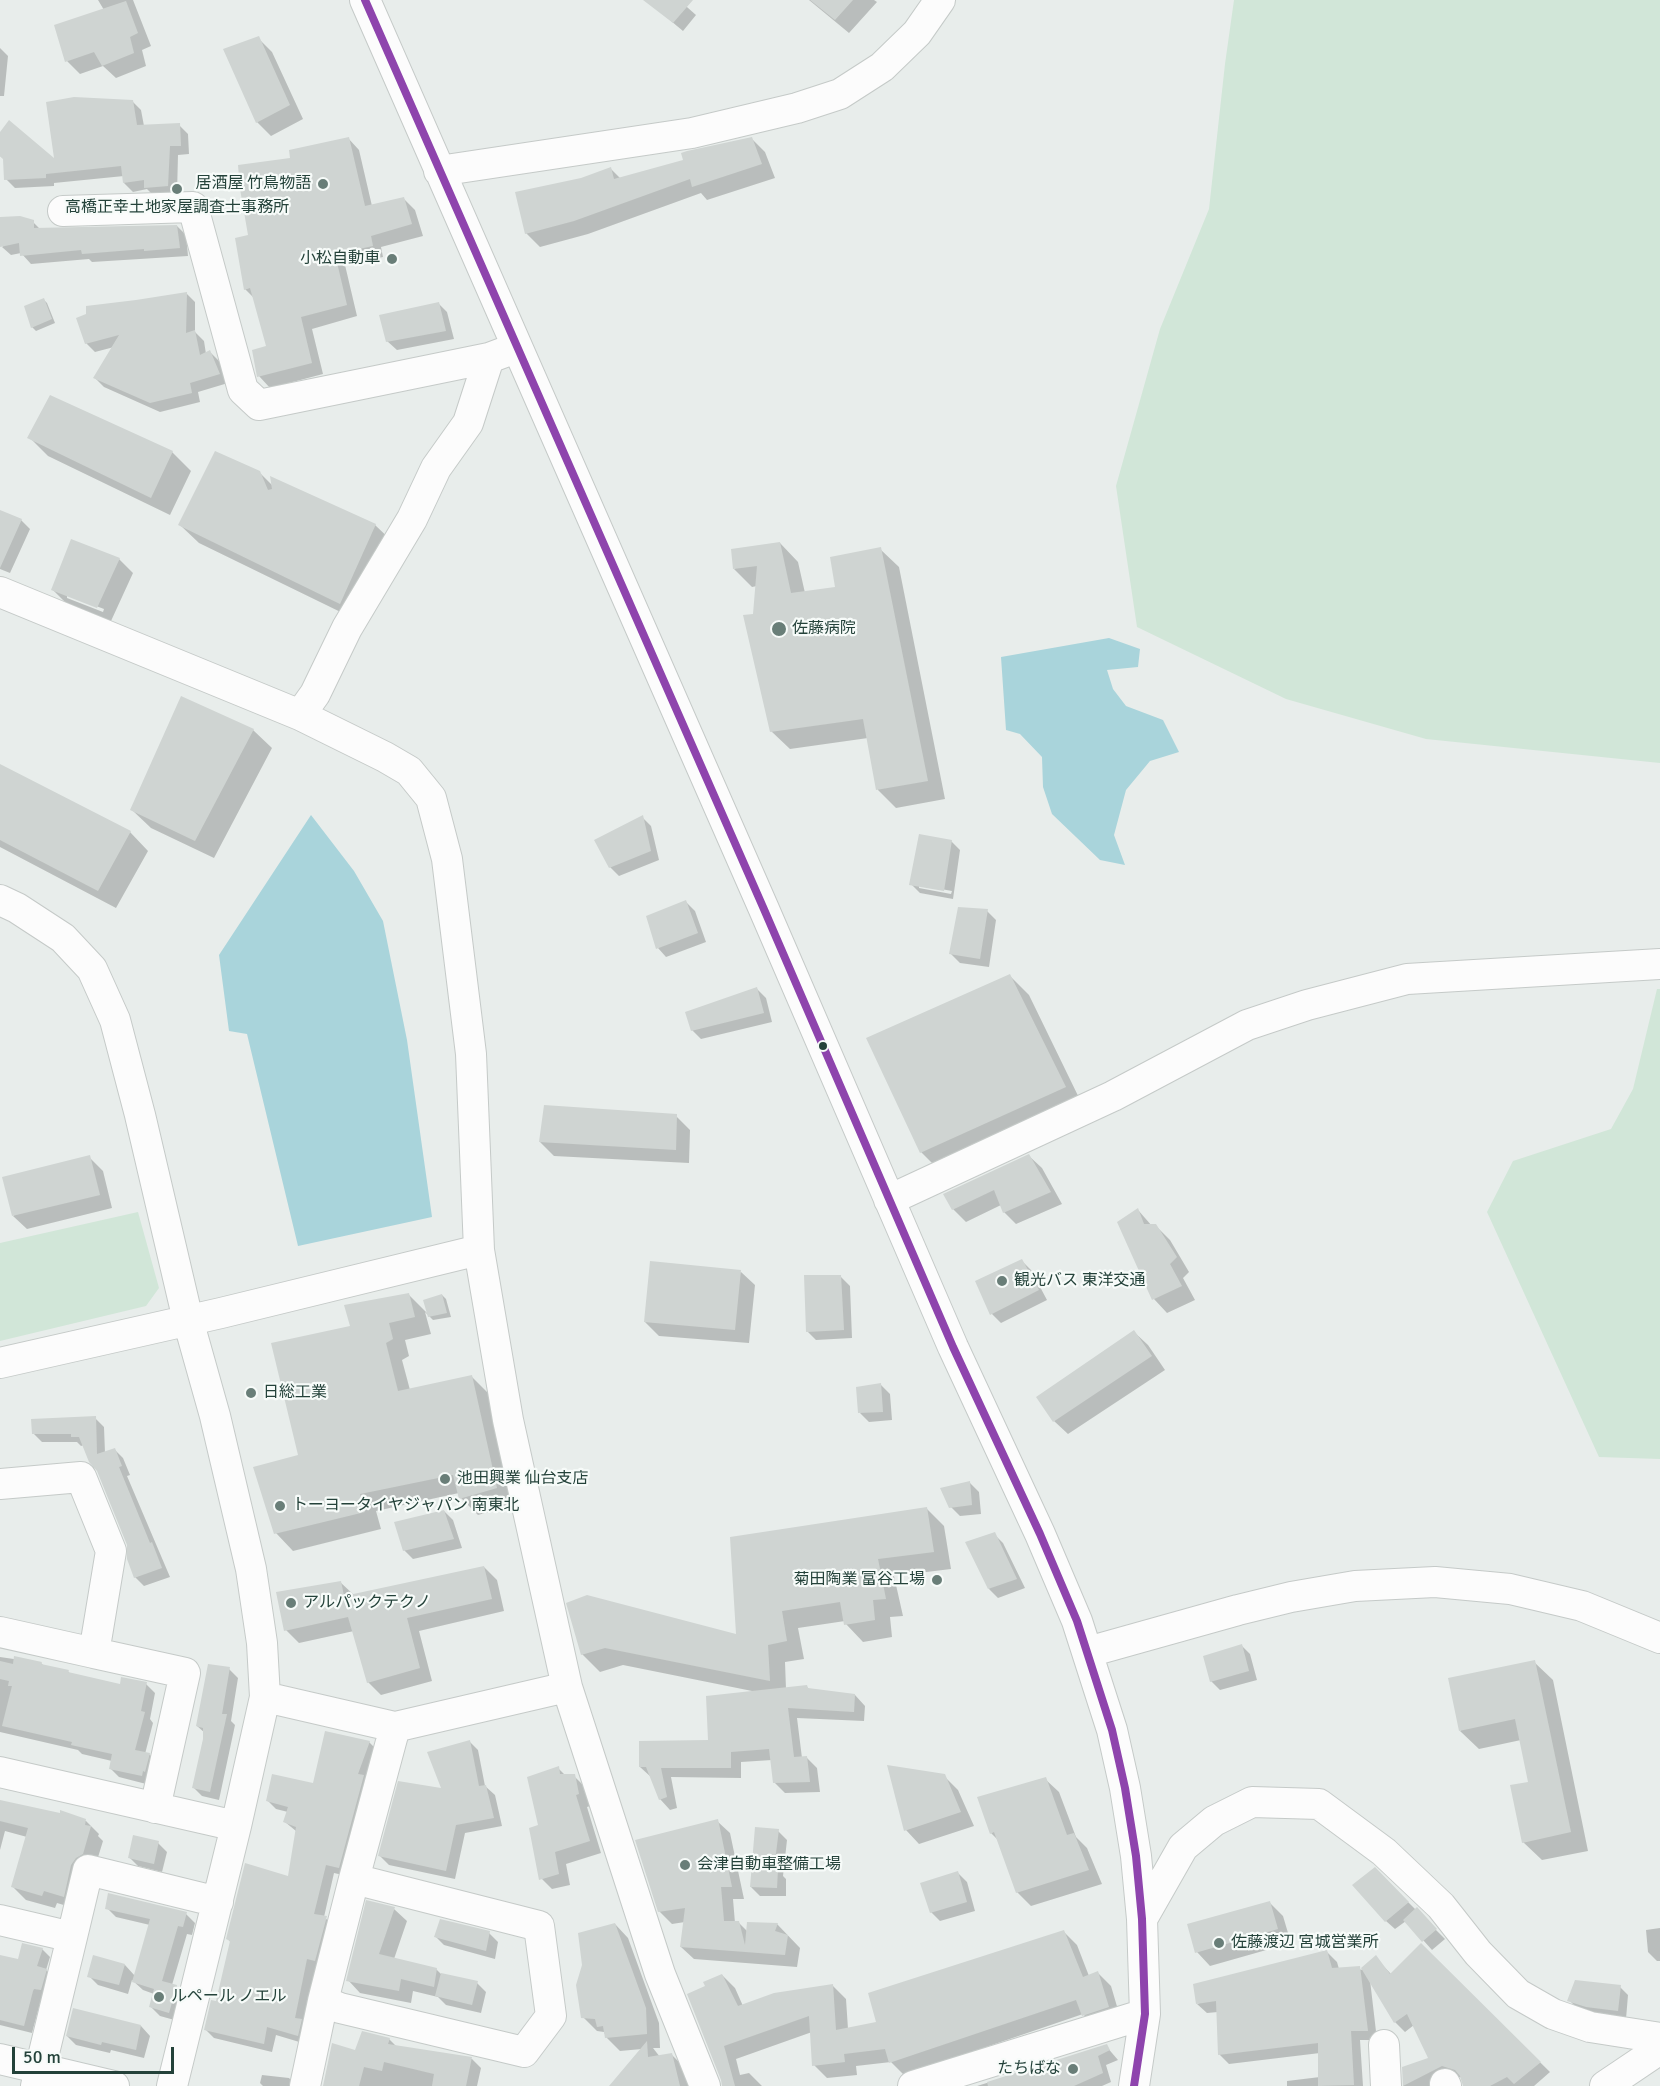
<!DOCTYPE html>
<meta charset="utf-8">
<style>
body{margin:0}
#map{position:relative;width:1660px;height:2086px;overflow:hidden;background:#e8edeb;font-family:Signika,sans-serif}
canvas{display:block}
.scale{position:absolute;left:12px;top:2047px;width:162px;height:27px;box-sizing:border-box;border:3px solid #24423a;border-top:0;padding-left:8px;font-size:18px;line-height:21px;white-space:nowrap;color:#24423a;-webkit-text-stroke:4px #f7fbf9;paint-order:stroke}
</style>
<div id="map">
<canvas width="1660" height="2086"></canvas>
<div class="scale">50 m</div>
</div>
<script>
const ctx = document.querySelector('canvas').getContext('2d');
ctx.lineJoin = 'round';
function paint(path, color) {
  ctx.fillStyle = color;
  ctx.fill(path, 'evenodd');
}
function toPath(rows) {
  const path = new Path2D();
  for (const r of rows) {
    path.moveTo(r[0], r[1]);
    for (let i = 2; i < r.length; i += 2) path.lineTo(r[i], r[i + 1]);
  }
  return path;
}
function stroke(path, color, width, dash) {
  ctx.strokeStyle = color;
  ctx.lineWidth = width;
  ctx.lineCap = dash ? 'butt' : 'round';
  ctx.setLineDash(dash || []);
  ctx.stroke(path);
}
function label(font, color, halo, rows, align = 'center') {
  ctx.font = font + ' Signika,"Noto Sans JP",sans-serif';
  ctx.lineWidth = 4.5;
  ctx.setLineDash([]);
  ctx.textBaseline = 'middle';
  ctx.strokeStyle = halo;
  ctx.fillStyle = color;
  for (const [text, x, y, turn = 0] of rows) {
    ctx.save();
    ctx.translate(x, y);
    ctx.rotate((+turn || 0) * Math.PI / 180);
    ctx.textAlign = isNaN(turn) ? turn : align;
    if (halo) ctx.strokeText(text, 0, 0);
    ctx.fillText(text, 0, 0);
    ctx.restore();
  }
}
paint(toPath([
 [1234,0,1660,0,1660,763,1426,739,1286,699,1137,627,1116,486,1160,329,1209,209,1225,64],
 [1657,989,1660,989,1660,1459,1599,1457,1487,1212,1513,1161,1611,1129,1633,1089],
 [138,1212,159,1288,146,1306,0,1341,0,1243]
]), '#d1e6d8');
paint(toPath([
 [1109,638,1140,649,1138,667,1107,670,1113,689,1126,706,1163,720,1179,752,1150,761,1126,790,1114,835,1125,865,1100,860,1052,814,1043,787,1042,757,1020,734,1006,730,1001,657],
 [311,815,354,871,383,921,407,1040,432,1217,298,1246,247,1034,229,1031,219,955]
]), '#a9d4db');
paint(toPath([
 [98,0,133,0,151,46,142,50,146,66,116,78,103,66,80,74,67,61,104,10],
 [655,0,679,0,696,15,683,31,653,6],
 [809,0,874,0,877,2,849,33],
 [258,38,272,52,303,119,271,136,257,122,225,50],
 [0,48,8,56,4,96,0,96],
 [132,101,141,110,144,126,179,125,188,134,189,154,178,155,177,194,154,196,147,189,133,192,124,183,124,176,54,183,54,186,15,188,6,179,5,160,0,156,0,135,56,162],
 [348,138,359,150,372,206,404,199,415,210,423,236,381,247,383,257,345,265,357,316,312,329,323,374,270,388,259,376,268,347,255,299,245,289,250,236,292,159],
 [751,138,765,152,775,178,707,200,701,193,588,234,540,247,526,233,582,180,610,168,621,179,685,161],
 [33,222,40,229,177,226,186,235,188,256,92,262,89,259,31,264,21,253,11,255,2,247],
 [186,293,195,302,195,332,204,341,206,354,210,352,219,361,228,383,198,392,200,402,160,412,104,387,95,378,114,347,95,352,86,343],
 [43,299,47,303,55,323,36,331,32,327],
 [438,303,447,312,454,339,397,350,387,341],
 [29,437,172,452,191,471,170,515,48,456],
 [260,473,273,486,375,525,394,543,359,621,199,543,180,525],
 [0,511,21,520,30,529,10,573,0,569],
 [71,541,119,559,133,573,111,621,67,604,53,590],
 [67,595,104,609,103,612,67,598],
 [780,543,798,562,805,593,837,588,880,549,899,567,945,799,896,808,878,790,868,738,790,749,771,731,755,616,757,586,752,587,734,569],
 [253,730,272,748,214,858,151,828,132,810],
 [0,765,130,832,148,851,116,908,0,847],
 [642,817,651,826,659,860,619,876,610,867],
 [951,841,960,850,953,899,920,893,911,884],
 [919,885,952,891,951,894,919,888],
 [686,902,695,911,706,942,666,957,658,948],
 [987,911,996,920,989,967,960,963,951,954],
 [1010,976,1029,995,1083,1106,940,1171,921,1152],
 [757,989,766,998,772,1022,701,1039,692,1030],
 [676,1116,690,1130,689,1163,554,1156,540,1142],
 [1029,1156,1042,1168,1062,1204,1016,1224,1004,1212,1001,1205,966,1222,953,1209],
 [89,1157,103,1171,112,1208,27,1229,13,1216],
 [1138,1210,1152,1226,1156,1226,1170,1240,1189,1272,1183,1278,1195,1300,1167,1313,1154,1299],
 [1022,1261,1031,1270,1047,1300,1001,1323,992,1314,977,1281],
 [741,1272,755,1285,749,1343,659,1336,645,1322],
 [841,1277,850,1286,852,1338,816,1340,807,1331],
 [408,1294,429,1315,442,1295,446,1299,451,1317,433,1320,425,1312,431,1334,405,1340,409,1356,402,1360,410,1390,471,1376,488,1393,513,1505,478,1515,461,1498,459,1493,376,1511,381,1529,293,1551,276,1533,300,1456,352,1328],
 [1134,1332,1148,1345,1165,1370,1068,1434,1054,1421],
 [881,1385,890,1394,892,1420,869,1422,860,1413],
 [95,1418,104,1427,105,1453,114,1449,123,1458,130,1475,127,1476,170,1577,144,1586,135,1577,128,1544,98,1470,84,1445,81,1446,77,1442,42,1442,33,1433],
 [970,1483,979,1492,981,1514,960,1516,951,1507],
 [927,1509,944,1526,951,1569,894,1576,903,1616,890,1617,892,1637,863,1642,846,1624,845,1621,798,1628,804,1659,785,1662,786,1689,807,1687,810,1690,855,1695,865,1706,864,1721,797,1718,802,1758,807,1758,817,1768,820,1792,785,1793,774,1782,772,1760,741,1762,741,1778,671,1777,677,1808,670,1810,660,1799,651,1777,640,1767,710,1742,757,1692,623,1665,600,1672,582,1654,568,1604,737,1636],
 [444,1511,453,1520,462,1548,413,1559,404,1550],
 [994,1534,1003,1543,1025,1588,998,1598,989,1589],
 [484,1567,497,1580,504,1611,419,1631,432,1681,381,1695,368,1682,354,1631,299,1643,286,1630,340,1582,354,1595],
 [1241,1645,1250,1654,1257,1680,1220,1690,1211,1681],
 [0,1657,41,1663,44,1666,68,1671,70,1674,121,1685,146,1684,155,1693,150,1719,153,1723,145,1754,149,1754,158,1763,150,1785,119,1777,110,1768,112,1761,82,1754,78,1750,0,1732],
 [1534,1662,1553,1680,1588,1851,1542,1860,1523,1842,1530,1783,1521,1740,1479,1749,1460,1731],
 [229,1669,238,1678,231,1721,235,1725,219,1800,202,1796,193,1787,205,1733,197,1726],
 [469,1741,478,1750,485,1786,495,1795,502,1826,465,1833,455,1879,389,1865,380,1856,443,1790],
 [369,1742,378,1751,347,1876,334,1873,324,1917,334,1926,324,1968,316,1966,304,2023,306,2044,276,2035,272,2052,214,2038,205,2029,217,2003,231,1943,228,1939,289,1878,296,1831,285,1822,288,1812,276,1809,268,1801,314,1785],
 [558,1768,565,1775,574,1776,586,1788,590,1806,587,1807,601,1853,566,1864,570,1885,552,1889,540,1877,539,1826],
 [944,1776,958,1790,974,1826,919,1844,906,1830],
 [1045,1779,1059,1792,1076,1837,1087,1848,1102,1884,1031,1906,1017,1892,998,1840,991,1833],
 [0,1801,86,1821,99,1834,98,1836,103,1841,95,1867,77,1909,57,1903,55,1908,26,1900,13,1887,27,1837,5,1831,0,1850],
 [717,1821,730,1833,744,1899,733,1899,735,1923,739,1923,747,1931,777,1924,800,1948,797,1967,694,1959,681,1947,685,1922,672,1924,659,1911],
 [778,1831,787,1840,783,1876,786,1879,786,1896,760,1896,751,1887],
 [158,1843,167,1852,162,1872,138,1866,129,1857],
 [1375,1869,1445,1939,1432,1950,1406,1921,1395,1929,1386,1921],
 [958,1873,967,1882,975,1911,940,1921,931,1912],
 [1269,1902,1283,1916,1291,1943,1210,1966,1197,1952],
 [107,1908,186,1914,195,1923,192,1935,187,1934,172,1985,176,1986,185,1995,178,2021,160,2016,151,2007,154,1994,143,1990,132,1980,128,1994,98,1985,89,1976,125,1965,135,1976,150,1925,116,1917],
 [394,1909,407,1921,394,1959,436,1969,442,1975,477,1983,486,1992,481,2013,446,2005,438,1997,413,1991,411,2003,360,1993,348,1980],
 [615,1924,628,1938,659,2023,660,2048,653,2048,660,2057,671,2054,684,2067,689,2086,613,2086,642,2049,620,2051,606,2037,604,2032,597,2031,583,2017],
 [1660,1928,1660,1961,1657,1961,1648,1952,1646,1930],
 [1064,1932,1077,1945,1089,1976,1098,1973,1111,1986,1121,2020,1096,2028,1083,2014,904,2075,891,2062,856,2066,857,2075,827,2078,814,2065,812,2032,736,2059,740,2075,749,2073,762,2086,723,2086,707,1987,722,1975,735,1988,743,2006,833,1986,846,1999,848,2029,878,2023],
 [489,1933,498,1942,495,1959,444,1945,435,1936],
 [1421,1945,1550,2072,1534,2086,1464,2086,1463,2078,1456,2076,1440,2086,1403,2086,1404,2068,1430,2059,1414,2025,1405,2032,1395,2022,1370,1980,1377,2040,1360,2040,1363,2086,1287,2086,1287,2081,1320,2077,1320,2053,1229,2064,1219,2054,1218,2012,1207,2013,1197,2004,1327,1952,1337,1962,1339,1969,1359,1968,1361,1970,1376,1958,1391,1974],
 [42,1949,50,1957,46,1970,54,1978,49,1998,42,1996,32,2033,0,2025,0,1956,19,1961],
 [1619,1986,1628,1995,1626,2019,1578,2009,1569,2000],
 [74,2010,141,2026,150,2036,144,2058,111,2050,110,2053,76,2045,67,2036],
 [389,2039,397,2047,472,2059,481,2068,477,2086,324,2086,356,2051],
 [1106,2046,1118,2060,1106,2065,1111,2082,1102,2086,977,2086],
 [262,2075,289,2078,296,2086,263,2086,260,2083]
]), '#0003');
paint(toPath([
 [643,0,693,0,673,23],
 [810,0,853,0,835,20],
 [126,1,138,33,130,37,134,53,102,66,94,52,65,62,54,25],
 [259,36,290,105,256,123,223,49],
 [74,97,133,100,137,125,180,123,181,146,170,146,168,186,144,188,144,180,123,183,121,166,46,174,46,178,4,180,3,159,0,156,0,132,9,120,54,158,46,102],
 [349,137,365,206,404,197,412,224,371,236,373,246,335,254,347,305,301,317,312,363,257,377,252,350,266,346,250,288,244,290,235,238,248,235,240,189,238,165,290,158,289,150],
 [752,137,762,164,692,187,690,179,574,221,525,234,515,192,581,178,611,167,614,179,683,160,681,153,687,151],
 [20,216,34,220,34,228,177,225,180,248,144,251,144,249,82,254,81,250,20,256,19,243,0,247,0,217],
 [187,292,186,333,195,330,200,355,210,350,220,374,190,383,192,393,150,403,93,378,119,335,85,344,76,318,86,314,86,306,136,300],
 [44,298,52,319,31,328,24,306],
 [439,302,446,331,386,342,379,315],
 [50,395,173,451,151,498,27,438],
 [215,451,260,471,268,490,272,489,270,476,376,524,340,604,178,525],
 [0,510,22,519,0,568],
 [71,539,120,558,97,608,51,590],
 [780,542,791,593,835,587,830,557,881,547,928,781,876,790,863,719,770,732,743,615,753,614,757,566,733,569,731,549],
 [181,696,254,729,195,841,130,810],
 [0,764,131,831,98,891,0,840],
 [643,815,651,851,609,868,594,840],
 [919,834,952,840,944,891,909,885],
 [686,900,698,933,656,949,646,916],
 [958,907,988,909,980,959,949,954],
 [1010,974,1066,1087,920,1153,866,1038],
 [757,987,764,1013,691,1031,685,1012],
 [544,1105,677,1114,676,1150,539,1142],
 [1029,1154,1051,1192,1003,1213,994,1190,952,1210,943,1194],
 [90,1155,100,1195,12,1216,2,1177],
 [1138,1208,1144,1224,1156,1224,1177,1257,1170,1264,1182,1286,1152,1300,1117,1222],
 [1022,1259,1039,1290,990,1315,975,1281],
 [650,1261,741,1270,735,1330,644,1322],
 [804,1275,841,1275,844,1330,806,1332],
 [409,1293,415,1317,389,1323,393,1339,386,1343,398,1391,472,1375,497,1488,459,1499,453,1475,360,1494,365,1512,274,1534,253,1467,298,1455,271,1343,350,1326,344,1305],
 [442,1294,447,1313,428,1317,423,1300],
 [1134,1330,1152,1356,1053,1422,1036,1397],
 [881,1383,883,1412,858,1413,856,1387],
 [96,1416,97,1454,115,1448,122,1466,119,1467,150,1543,152,1542,162,1568,134,1578,127,1559,127,1545,97,1471,89,1462,79,1437,71,1437,71,1434,32,1434,31,1419],
 [970,1481,972,1505,949,1508,940,1488],
 [927,1507,934,1552,878,1559,886,1599,873,1600,875,1620,844,1625,840,1602,782,1611,787,1641,768,1645,770,1681,605,1648,581,1655,566,1603,587,1595,736,1634,730,1537],
 [444,1510,454,1539,403,1551,394,1522],
 [995,1532,1017,1579,988,1589,965,1542],
 [484,1566,492,1599,407,1618,420,1668,367,1683,348,1617,284,1631,276,1592,341,1581,344,1596],
 [1242,1644,1249,1671,1210,1682,1203,1656],
 [14,1656,42,1662,41,1664,69,1670,68,1672,120,1684,121,1677,147,1682,141,1711,145,1712,135,1750,150,1753,145,1772,143,1771,142,1776,109,1769,112,1754,71,1745,72,1742,2,1726,12,1686,8,1686,9,1681,0,1679,0,1661,13,1664],
 [1535,1660,1571,1832,1522,1843,1510,1785,1528,1782,1515,1719,1459,1731,1448,1678],
 [208,1664,230,1667,222,1714,227,1714,210,1792,192,1788,203,1739,203,1728,196,1726],
 [807,1685,808,1688,855,1694,854,1712,788,1708,794,1757,807,1756,810,1782,773,1783,769,1749,731,1752,731,1768,661,1768,667,1797,659,1800,646,1767,639,1767,639,1741,708,1740,706,1696],
 [325,1731,370,1741,358,1774,364,1775,339,1868,326,1865,314,1914,327,1916,315,1961,307,1959,295,2018,302,2019,298,2036,267,2027,264,2044,204,2030,211,2000,216,2001,230,1941,226,1939,245,1863,288,1876,296,1827,283,1822,288,1807,266,1801,272,1774,313,1783],
 [470,1740,479,1786,486,1785,494,1818,456,1825,446,1871,378,1856,398,1781,441,1788,427,1752],
 [887,1765,945,1774,961,1812,904,1831],
 [559,1766,560,1774,575,1774,579,1794,576,1795,590,1841,555,1852,559,1874,539,1880,529,1828,538,1825,527,1777],
 [1046,1777,1067,1835,1074,1833,1089,1870,1016,1893,994,1832,990,1834,977,1797],
 [0,1800,60,1813,60,1810,86,1819,85,1825,91,1826,83,1854,76,1858,71,1865,64,1897,44,1891,42,1896,11,1887,28,1828,0,1821],
 [718,1819,732,1887,721,1887,724,1921,739,1921,745,1945,747,1922,778,1923,775,1931,788,1935,785,1955,680,1947,685,1908,658,1912,635,1840],
 [755,1827,779,1829,774,1869,778,1869,777,1888,750,1887],
 [133,1835,159,1841,154,1864,128,1858],
 [1375,1867,1409,1902,1385,1922,1352,1885],
 [958,1871,967,1902,930,1913,920,1883],
 [108,1893,187,1912,183,1927,178,1926,162,1981,177,1985,169,2013,149,2007,154,1989,132,1982,150,1919,105,1909],
 [366,1900,395,1907,379,1954,437,1968,434,1987,401,1979,399,1991,346,1981],
 [1270,1901,1278,1929,1195,1953,1187,1924],
 [1417,1907,1437,1929,1422,1942,1403,1920],
 [440,1919,490,1931,486,1951,434,1937],
 [615,1923,646,2008,647,2034,605,2038,603,2026,597,2027,595,2019,581,2018,576,1985,582,1965,578,1933],
 [1064,1930,1083,1977,1098,1971,1109,2007,1082,2016,1076,2000,889,2063,885,2049,844,2054,845,2062,812,2066,809,2016,724,2046,735,2086,722,2086,721,2080,687,1994,705,1986,703,1982,722,1974,738,2006,774,1993,833,1984,836,2030,876,2022,868,1993],
 [22,1943,43,1948,37,1966,47,1969,41,1990,34,1989,33,1991,24,2026,0,2020,0,1955,18,1959],
 [1421,1943,1541,2062,1514,2084,1507,2077,1490,2086,1463,2086,1460,2076,1455,2070,1442,2066,1403,2086,1402,2067,1428,2058,1407,2014,1394,2023,1361,1968,1376,1955,1390,1974],
 [1327,1950,1332,1968,1360,1966,1368,2031,1351,2031,1354,2085,1318,2086,1318,2043,1218,2055,1216,2001,1196,2004,1193,1984],
 [93,1955,125,1964,119,1985,87,1977],
 [441,1973,478,1981,472,2005,435,1996],
 [1575,1980,1621,1985,1618,2011,1586,2007,1567,2001],
 [73,2008,141,2025,136,2050,102,2042,101,2045,66,2036],
 [362,2031,390,2038,388,2044,472,2057,466,2086,432,2086,434,2074,384,2062,382,2071,364,2067,359,2086,323,2086,332,2043,355,2050],
 [647,2041,648,2057,672,2053,680,2086,609,2086],
 [1107,2044,1110,2050,1098,2056,1103,2073,1074,2086,988,2086,987,2082]
]), '#cfd4d2');
const minor = toPath([
 [365,0,763,907,953,1347,1040,1534,1077,1621,1112,1730,1125,1788,1136,1856,1142,1919,1145,2014,1134,2086],
 [439,171,692,133,797,108,840,94,882,67,917,33,940,0],
 [63,211,193,207,243,390,259,405,489,358],
 [0,592,300,715,385,757,409,771,431,798,447,859,471,1054,479,1250,508,1420,567,1687,660,1974,705,2086],
 [300,715,315,694,347,628,412,519,436,468,468,423,489,358,505,352],
 [0,900,17,908,63,938,92,969,115,1020,140,1115,188,1320,215,1416,251,1569,262,1643,265,1697,236,1826,172,2086],
 [889,1200,1113,1096,1247,1025,1307,1005,1407,979,1660,964],
 [0,1363,221,1313,479,1250],
 [0,1484,81,1477,111,1551,94,1653,0,1632],
 [1088,1652,1238,1610,1291,1597,1355,1586,1435,1582,1510,1589,1582,1606,1660,1638],
 [94,1653,185,1673,155,1808],
 [265,1697,395,1727,567,1687],
 [0,1772,236,1826],
 [1142,1919,1183,1847,1214,1821,1252,1802,1319,1804,1384,1852,1441,1906,1478,1953,1518,1994,1553,2014,1590,2027,1660,2038],
 [0,1920,72,1937,36,2086],
 [72,1937,88,1870,218,1902],
 [323,2001,340,2008,524,2052,551,2016,539,1926,354,1879],
 [1384,2045,1386,2086],
 [0,2059,114,2086],
 [1445,2084,1446,2086],
 [305,2086,323,2001,354,1879,395,1727],
 [913,2086,1145,2014],
 [1605,2086,1660,2049]
]);
stroke(minor, '#c5cac8', 32);
stroke(minor, '#fcfcfc', 30);
stroke(toPath([
 [365,0,763,907,953,1347,1040,1534,1077,1621,1112,1730,1125,1788,1136,1856,1142,1919,1145,2014,1134,2086]
]), '#8e44ad', 8);
for (const [x, y, r, color] of [
 [323,184,6,"#697e78"],
 [177,189,6,"#697e78"],
 [392,259,6,"#697e78"],
 [779,629,8,"#697e78"],
 [823,1046,5,"#24423a"],
 [1002,1281,6,"#697e78"],
 [251,1393,6,"#697e78"],
 [445,1479,6,"#697e78"],
 [280,1506,6,"#697e78"],
 [937,1580,6,"#697e78"],
 [291,1603,6,"#697e78"],
 [685,1865,6,"#697e78"],
 [1219,1943,6,"#697e78"],
 [159,1997,6,"#697e78"],
 [1073,2069,6,"#697e78"]
]) {
  const dot = new Path2D();
  dot.arc(x, y, r, 0, 2 * Math.PI);
  ctx.fillStyle = color;
  ctx.fill(dot);
  stroke(dot, '#f7fbf9', 2);
}
label('16px', '#24423a', '#f7fbf9', [
 ["居酒屋 竹鳥物語",311,184,"right"],
 ["高橋正幸土地家屋調査士事務所",177,208,"center"],
 ["小松自動車",380,259,"right"],
 ["佐藤病院",792,629],
 ["観光バス 東洋交通",1014,1281],
 ["日総工業",263,1393],
 ["池田興業 仙台支店",457,1479],
 ["トーヨータイヤジャパン 南東北",292,1506],
 ["菊田陶業 富谷工場",925,1580,"right"],
 ["アルパックテクノ",303,1603],
 ["会津自動車整備工場",697,1865],
 ["佐藤渡辺 宮城営業所",1231,1943],
 ["ルペール ノエル",171,1997],
 ["たちばな",1061,2069,"right"]
], 'left');
</script>
